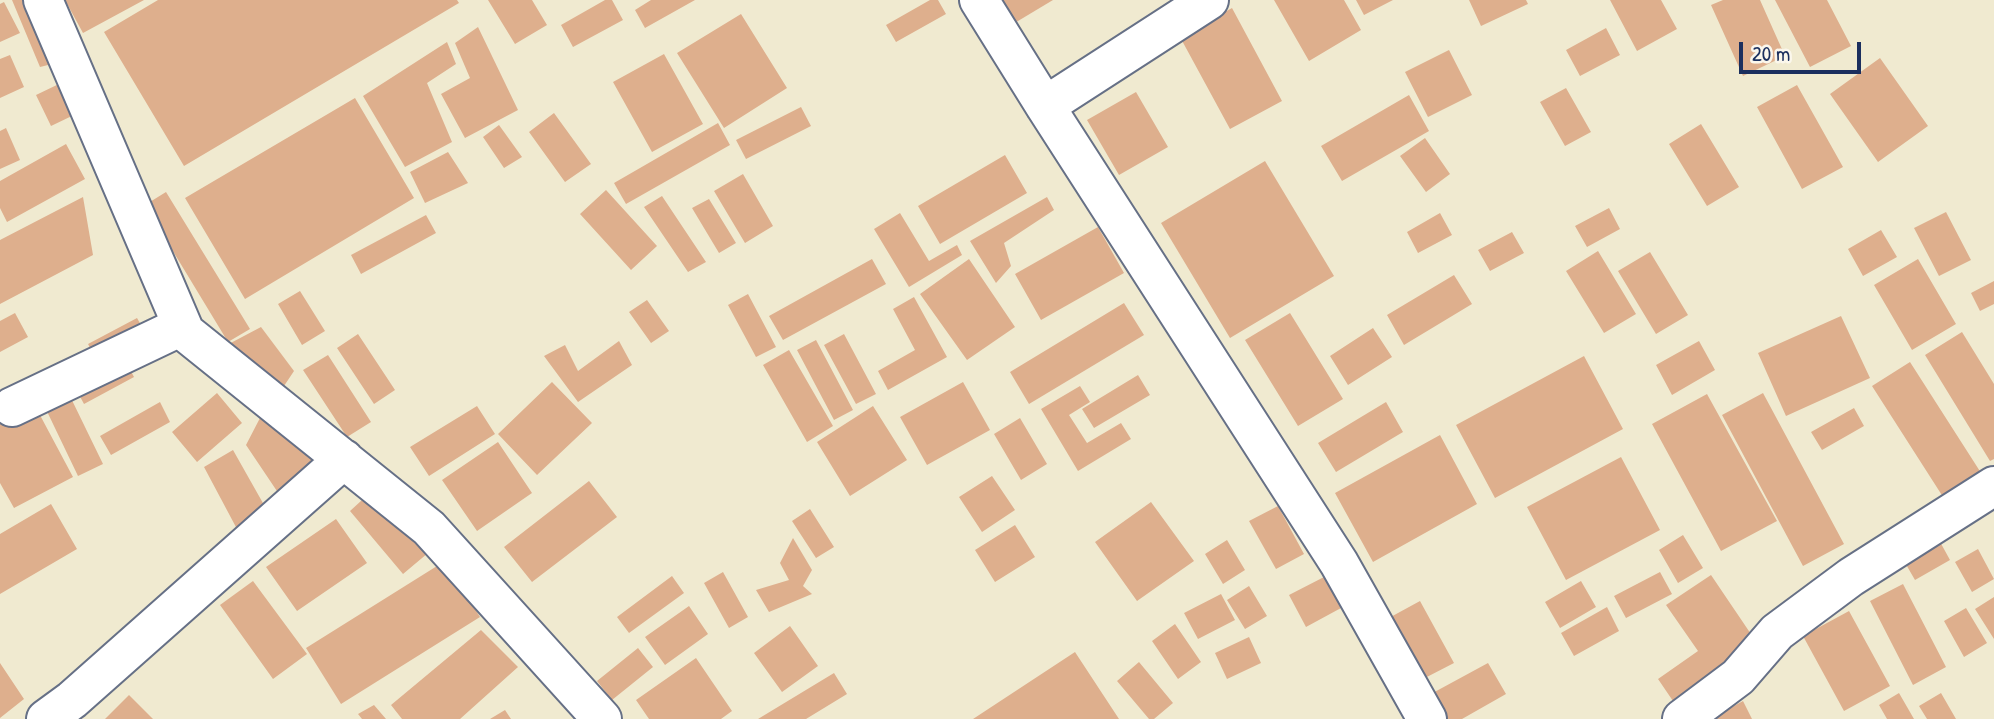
<!DOCTYPE html>
<style>
body{margin:0}
#map{position:relative;width:1994px;height:719px;overflow:hidden;background:#f0ead0;font-family:"Patrick Hand",sans-serif}
canvas{display:block}
.scale{position:absolute;left:1739px;top:42px;width:122px;height:32px;box-sizing:border-box;border:4px solid #1b2f5e;border-top:0;padding-left:9px;font-size:21px;line-height:24px;white-space:nowrap;color:#1b2f5e;-webkit-text-stroke:5px #fbf7ec;paint-order:stroke}
</style>
<div id="map">
<canvas width="1994" height="719"></canvas>
<div class="scale">20 m</div>
</div>
<script>
const ctx = document.querySelector('canvas').getContext('2d');
ctx.lineJoin = 'round';
function paint(path, color) {
  ctx.fillStyle = color;
  ctx.fill(path, 'evenodd');
}
function toPath(rows) {
  const path = new Path2D();
  for (const r of rows) {
    path.moveTo(r[0], r[1]);
    for (let i = 2; i < r.length; i += 2) path.lineTo(r[i], r[i + 1]);
  }
  return path;
}
function stroke(path, color, width, dash) {
  ctx.strokeStyle = color;
  ctx.lineWidth = width;
  ctx.lineCap = dash ? 'butt' : 'round';
  ctx.setLineDash(dash || []);
  ctx.stroke(path);
}
paint(toPath([
 [12,0,32,0,56,63,40,67],
 [65,0,144,0,83,33],
 [158,0,457,0,459,3,184,166,104,32],
 [488,0,532,0,547,25,515,44],
 [605,0,612,0,623,20,573,47,561,25],
 [651,0,695,0,645,28,635,10],
 [930,0,938,0,946,14,896,42,886,25],
 [999,0,1053,0,1013,24],
 [1274,0,1344,0,1361,30,1309,61],
 [1356,0,1393,0,1364,15],
 [1469,0,1526,0,1528,4,1481,26],
 [1610,0,1661,0,1677,29,1637,51],
 [1723,0,1760,0,1785,56,1743,76,1711,5],
 [1775,0,1827,0,1851,46,1810,67],
 [4,2,20,33,0,42,0,4],
 [1232,8,1282,101,1230,129,1180,37],
 [741,14,787,88,724,128,677,53],
 [478,27,518,110,465,138,441,94,470,78,455,43],
 [1606,28,1620,55,1580,76,1566,50],
 [447,42,456,64,427,83,452,142,405,167,363,96],
 [1449,50,1472,95,1428,117,1405,72],
 [664,54,703,124,652,152,613,82],
 [10,55,24,87,0,98,0,59],
 [1880,58,1928,126,1878,162,1830,94],
 [61,83,76,114,51,126,36,95],
 [1797,85,1843,167,1802,189,1757,107],
 [1566,88,1591,132,1565,146,1540,102],
 [1136,92,1168,147,1119,175,1087,120],
 [1409,95,1429,131,1342,181,1321,146],
 [355,98,414,198,245,299,185,198],
 [801,107,811,126,746,159,736,140],
 [554,113,591,164,565,182,529,132],
 [718,123,730,145,626,204,614,183],
 [1701,124,1739,187,1707,206,1669,144],
 [499,125,522,157,504,168,483,137],
 [6,128,20,160,0,169,0,131],
 [1425,138,1450,174,1426,192,1400,156],
 [66,144,85,179,7,222,0,208,0,181],
 [448,152,468,183,425,203,410,172],
 [1005,155,1027,193,940,244,918,206],
 [1265,161,1334,276,1230,338,1161,223],
 [743,174,773,226,745,243,714,191],
 [606,190,657,246,631,270,580,214],
 [166,192,250,329,228,342,145,205],
 [662,196,706,262,688,272,644,207],
 [83,197,93,255,0,304,0,240],
 [1047,197,1054,210,1004,243,1011,266,996,283,970,241],
 [709,199,736,243,719,253,692,208],
 [1609,208,1620,229,1587,247,1575,226],
 [1946,212,1971,260,1939,276,1914,228],
 [900,213,929,261,957,245,962,255,909,287,874,229],
 [1440,213,1452,235,1418,253,1407,232],
 [426,215,436,233,361,274,351,255],
 [1098,227,1124,273,1041,320,1015,274],
 [1881,230,1897,257,1863,276,1848,249],
 [1512,232,1524,253,1490,271,1478,250],
 [1598,251,1636,314,1604,333,1566,271],
 [1650,252,1688,315,1656,334,1618,271],
 [872,259,886,284,783,340,769,316],
 [969,259,1015,327,967,360,920,294],
 [1918,259,1956,324,1912,350,1874,285],
 [1454,275,1472,304,1404,345,1387,315],
 [1994,281,1994,304,1980,311,1971,293],
 [300,291,325,331,302,345,278,304],
 [748,294,776,347,756,357,728,305],
 [914,297,947,357,888,390,878,371,915,350,893,309],
 [647,300,669,331,651,343,629,312],
 [1124,303,1144,335,1029,404,1010,372],
 [15,313,28,337,0,352,0,321],
 [1290,313,1343,399,1298,426,1245,340],
 [1841,316,1870,378,1786,416,1758,353],
 [137,318,145,332,96,359,88,344],
 [261,327,294,371,280,392,225,346],
 [1373,328,1392,357,1348,385,1330,356],
 [1962,332,1994,384,1994,459,1990,461,1925,355],
 [358,334,395,390,374,404,337,348],
 [844,334,876,394,856,404,824,345],
 [816,340,853,410,834,420,797,350],
 [619,341,632,365,578,402,544,356,565,345,578,371],
 [1699,341,1715,370,1672,395,1656,365],
 [789,350,833,426,807,442,763,365],
 [328,355,371,422,347,437,303,370],
 [1584,356,1623,429,1495,498,1456,425],
 [126,362,134,377,84,404,76,389],
 [1910,362,1983,476,1945,500,1872,386],
 [1138,375,1150,395,1094,428,1082,409],
 [552,382,592,423,537,475,498,434],
 [963,382,990,430,927,465,900,417],
 [1080,386,1090,402,1069,415,1087,443,1121,423,1131,439,1078,471,1041,409],
 [67,390,103,464,78,476,42,401],
 [217,393,242,423,197,462,172,432],
 [1763,393,1844,544,1803,566,1722,415],
 [1707,394,1777,521,1721,551,1652,424],
 [33,402,73,477,14,508,0,483,0,405],
 [160,402,170,422,111,455,100,436],
 [1386,402,1403,432,1336,472,1318,443],
 [477,406,495,434,429,476,410,447],
 [873,406,907,460,850,496,817,442],
 [1854,408,1864,426,1822,450,1811,432],
 [260,418,327,453,287,506,246,445],
 [1020,418,1047,464,1021,480,994,434],
 [1440,435,1477,504,1373,562,1335,493],
 [498,442,532,493,477,531,442,480],
 [233,450,268,512,237,529,204,467],
 [1621,457,1660,530,1566,580,1527,507],
 [992,476,1015,510,982,532,959,497],
 [589,481,617,517,532,582,504,547],
 [373,490,428,553,403,574,350,511],
 [1151,502,1194,561,1137,601,1095,542],
 [51,504,77,549,0,594,0,534],
 [1278,506,1304,554,1276,569,1249,521],
 [810,509,834,547,816,558,792,521],
 [336,519,367,563,297,611,266,567],
 [1015,525,1035,557,995,582,975,550],
 [1683,535,1703,568,1678,583,1659,550],
 [793,538,812,570,803,586,812,594,769,612,756,590,789,580,780,563],
 [1227,540,1245,570,1223,584,1205,554],
 [1939,540,1950,560,1915,580,1904,561],
 [1978,549,1994,579,1972,592,1955,562],
 [445,561,480,617,341,704,306,648],
 [723,572,748,617,729,628,704,583],
 [1660,572,1672,594,1626,618,1614,596],
 [1711,575,1757,643,1673,701,1658,679,1698,651,1666,605],
 [672,576,684,593,629,633,617,617],
 [1324,577,1341,608,1306,627,1289,595],
 [253,581,307,654,273,679,220,605],
 [1581,581,1596,607,1560,628,1545,602],
 [1903,584,1946,667,1913,685,1870,601],
 [1249,586,1267,616,1245,629,1227,600],
 [1221,594,1235,620,1198,639,1184,613],
 [1994,597,1994,639,1975,609],
 [1420,601,1454,663,1421,680,1387,619],
 [689,606,708,634,665,665,645,637],
 [1607,607,1619,631,1574,656,1561,633],
 [1966,608,1987,643,1964,657,1944,621],
 [1849,611,1890,686,1844,711,1803,636],
 [1175,624,1201,662,1178,679,1152,641],
 [790,626,818,666,782,692,754,653],
 [481,630,518,667,460,719,402,719,391,705],
 [1249,637,1261,663,1227,679,1215,653],
 [638,648,653,667,612,700,597,681],
 [1075,652,1119,719,973,719],
 [696,658,732,711,721,719,649,719,636,700],
 [1139,662,1173,703,1154,719,1149,719,1117,681],
 [0,663,24,699,0,718],
 [1488,663,1506,694,1462,719,1442,719,1429,695],
 [834,673,847,694,806,719,758,719],
 [1899,693,1914,719,1887,719,1879,705],
 [1941,693,1956,719,1927,719,1919,706],
 [129,695,153,719,105,719],
 [1743,701,1752,719,1710,719],
 [374,705,386,719,362,719,358,714],
 [505,710,511,719,490,719]
]), '#deaf8d');
const street = toPath([
 [43,0,185,332,429,528,602,719],
 [979,0,1045,106,1339,563,1427,719],
 [1045,106,1209,0],
 [12,407,182,326],
 [46,719,72,700,344,459],
 [1682,719,1738,677,1777,632,1851,577,1994,486]
]);
stroke(street, '#667086', 42);
stroke(street, '#fff', 38);
</script>
